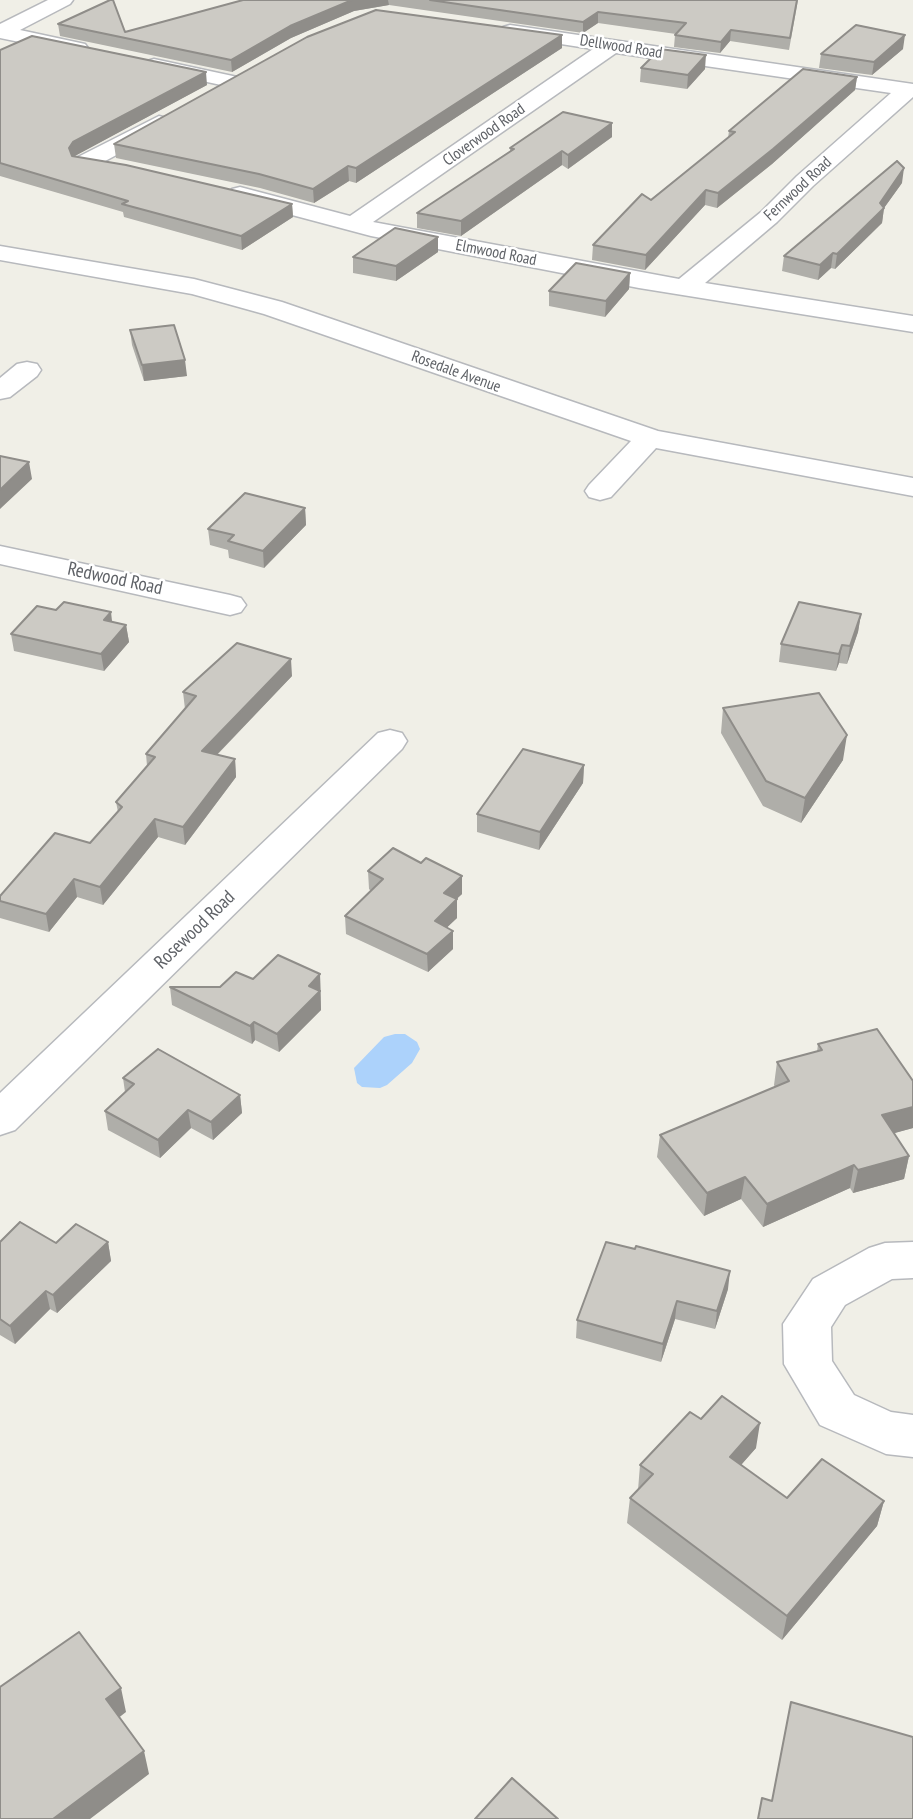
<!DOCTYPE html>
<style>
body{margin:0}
canvas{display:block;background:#f0efe7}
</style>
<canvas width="913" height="1819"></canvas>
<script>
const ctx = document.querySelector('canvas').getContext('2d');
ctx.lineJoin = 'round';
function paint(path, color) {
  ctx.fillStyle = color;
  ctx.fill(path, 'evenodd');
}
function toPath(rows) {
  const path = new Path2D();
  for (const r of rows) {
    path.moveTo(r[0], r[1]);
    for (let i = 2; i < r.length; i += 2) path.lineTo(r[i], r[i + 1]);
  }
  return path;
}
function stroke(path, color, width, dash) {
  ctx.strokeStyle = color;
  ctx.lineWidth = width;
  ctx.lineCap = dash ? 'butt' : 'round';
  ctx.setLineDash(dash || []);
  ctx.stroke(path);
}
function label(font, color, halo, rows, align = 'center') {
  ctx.font = font + ' "PT Sans Narrow",sans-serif';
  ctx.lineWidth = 5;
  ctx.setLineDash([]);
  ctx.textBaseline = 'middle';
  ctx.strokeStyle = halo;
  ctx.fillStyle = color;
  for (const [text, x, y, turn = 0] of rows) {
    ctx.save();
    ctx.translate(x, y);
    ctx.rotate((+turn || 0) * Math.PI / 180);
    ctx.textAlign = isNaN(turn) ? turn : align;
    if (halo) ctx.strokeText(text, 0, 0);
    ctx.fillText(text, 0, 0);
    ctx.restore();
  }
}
paint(toPath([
 [395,1034,405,1034,417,1042,420,1049,412,1063,387,1085,380,1088,362,1087,357,1083,354,1068,384,1037]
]), '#acd2fb');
const minor = toPath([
 [48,0,73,0,70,4,20,30,85,44,88,48,85,52,78,54,0,38,0,24,48,0],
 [510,25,913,84,913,97,813,186,777,222,705,283,913,316,913,332,639,288,371,236,232,199,228,194,232,189,240,187,350,216,593,49,503,35,500,31,503,27,510,25],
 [616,53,891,93,797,176,761,212,679,279,373,222,616,53],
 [154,59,242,78,246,82,242,86,235,88,147,69,144,65,147,61,154,59],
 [159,116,167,118,170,123,167,128,92,168,84,170,76,168,73,163,76,158,159,116],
 [0,246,194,279,282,302,658,431,913,478,913,496,656,448,611,497,600,500,589,497,585,491,589,485,631,441,264,314,192,294,0,260,0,246],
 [27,362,37,364,41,370,37,376,10,397,0,399,0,378,17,364,27,362],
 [0,546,230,595,241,598,246,605,241,612,230,615,0,564,0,546],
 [390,730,402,733,407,741,402,749,15,1130,0,1135,0,1093,378,733,390,730],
 [913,1242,913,1278,892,1279,845,1305,831,1327,832,1361,854,1395,891,1412,913,1415,913,1457,886,1454,820,1425,784,1364,783,1324,813,1279,869,1248,885,1243,913,1242]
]);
stroke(minor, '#b7b9bd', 3);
paint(minor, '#fff');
paint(toPath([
 [243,0,798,0,789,50,730,41,720,53,674,47,675,35,676,34,598,23,583,33,389,5,354,11,291,38,232,72,60,36,58,24,125,32],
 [562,35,562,48,356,183,349,181,314,203,260,188,116,158,114,144],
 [903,49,872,75,819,68,821,54],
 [0,50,207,85,74,156,292,204,293,217,242,250,124,217,123,212,0,176],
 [641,68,705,69,687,89,640,82],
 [857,77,855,90,772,164,717,208,705,205,645,270,592,260,593,245,728,138,729,131],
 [612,123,612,137,568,169,562,165,461,236,417,228,417,213,510,151,510,148],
 [902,183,884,208,882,223,835,269,831,268,818,280,782,271,784,256],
 [438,237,438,252,396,281,353,273,353,257],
 [630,273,629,289,605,317,549,306,549,291],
 [130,330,187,376,144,381,132,345],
 [305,508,306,525,264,568,229,558,228,550,210,545,208,529],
 [861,614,858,632,847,664,839,663,836,671,779,662,781,644],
 [112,622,126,625,129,642,104,671,14,651,11,634],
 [292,676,217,755,235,759,236,777,185,845,158,837,103,905,77,897,49,932,0,918,0,896,90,843,118,812,116,802,147,766,146,754,185,709,183,692],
 [723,708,843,760,801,823,763,806,721,733],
 [584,765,583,783,539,850,477,832,477,814],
 [368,871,462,894,456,899,457,918,447,927,453,949,428,972,346,934,345,916,371,891,369,889],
 [320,974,321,1010,279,1052,255,1040,252,1044,172,1005,170,987,220,987,253,979],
 [818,1044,913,1128,894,1133,909,1156,904,1179,853,1193,850,1188,763,1227,741,1199,704,1216,657,1157,660,1135,775,1087,774,1085,777,1062,817,1052],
 [123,1078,240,1095,242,1113,213,1140,191,1128,160,1158,108,1130,105,1111,125,1092],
 [0,1242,56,1243,108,1242,111,1261,57,1313,50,1309,15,1344,0,1335],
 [728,1289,715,1329,675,1319,661,1362,576,1338,577,1320],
 [701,1419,756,1448,741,1465,787,1498,884,1501,877,1526,782,1640,627,1523,630,1498,638,1490,640,1465]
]), '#afaea9');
paint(toPath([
 [352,0,388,0,389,5,354,11,291,38,232,72,231,60,290,26],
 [598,12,598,23,583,33,583,22],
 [731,30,730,41,720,53,721,42],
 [562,35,562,48,356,183,356,168],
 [905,35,903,49,872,75,874,62],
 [706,55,705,69,687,89,688,75],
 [206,72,207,85,75,156,71,162,69,148,73,142],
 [857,77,855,90,772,164,717,208,718,193],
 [612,123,612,137,568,169,568,155],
 [562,151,562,165,461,236,461,221],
 [348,166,349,181,314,203,313,189],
 [904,168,902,183,884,208,882,223,835,269,837,254,880,203],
 [706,190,705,205,645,270,646,255],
 [292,204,293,217,242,250,241,236],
 [438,237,438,252,396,281,396,266],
 [833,253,831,268,818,280,820,265],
 [630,273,629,289,605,317,606,301],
 [185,360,187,376,144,381,142,365],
 [29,462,32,479,0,509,0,490],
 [305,508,306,525,264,568,263,551],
 [111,612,113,630,104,620],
 [861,614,858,632,847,664,850,646],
 [126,625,129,642,104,671,101,654],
 [842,645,839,663,836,671,839,654],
 [291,659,292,676,204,768,202,751],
 [847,735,843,760,801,823,805,798],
 [235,759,236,777,185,845,183,827],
 [584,765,583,783,539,850,540,832],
 [155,819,158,837,103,905,100,887],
 [462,876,462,894,444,911,444,893],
 [74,879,77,897,49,932,46,914],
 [457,899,457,918,435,939,435,921],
 [453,931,453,949,428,972,427,954],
 [320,974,321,1010,279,1052,277,1034,309,986],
 [254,1022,255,1040,252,1044,250,1026],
 [240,1095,242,1113,213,1140,211,1122],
 [913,1107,913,1128,877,1138,882,1115],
 [188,1110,191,1128,160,1158,158,1140],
 [909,1156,904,1179,853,1193,858,1170],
 [854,1165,850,1188,763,1227,767,1204],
 [745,1177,741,1199,704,1216,707,1193],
 [108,1242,111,1261,57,1313,53,1295],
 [730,1271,728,1289,715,1329,717,1311],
 [46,1291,50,1309,15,1344,10,1326],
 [677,1301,675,1319,661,1362,663,1344],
 [760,1423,756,1448,726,1482,730,1457],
 [884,1501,877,1526,782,1640,787,1616],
 [121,1688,126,1712,112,1723,106,1699],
 [144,1751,149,1774,90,1819,53,1819]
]), '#8f8d89');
const building = toPath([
 [110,0,113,0,125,32,243,0,352,0,290,26,231,60,58,24,110,0],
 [430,0,797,0,790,38,731,30,721,42,675,35,686,23,598,12,583,22,430,0],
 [376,10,562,35,356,168,348,166,313,189,259,174,114,144,307,37,376,10],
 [856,25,905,35,874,62,821,54,856,25],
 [32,36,206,72,73,142,69,148,72,156,126,165,292,204,241,236,122,204,128,201,0,163,0,50,32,36],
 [660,49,706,55,688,75,641,68,660,49],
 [803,69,857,77,773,149,718,193,706,190,646,255,593,245,642,194,651,200,735,132,729,131,803,69],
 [563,112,612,123,568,155,562,151,461,221,417,213,514,149,510,148,563,112],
 [897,161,904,168,880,203,884,208,837,254,833,253,820,265,784,256,897,161],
 [395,228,438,237,396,266,353,257,395,228],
 [576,263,630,273,606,301,549,291,576,263],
 [174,325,185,360,142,365,130,330,174,325],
 [0,456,29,462,0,490,0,456],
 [245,493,305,508,263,551,228,541,234,535,208,529,245,493],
 [64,602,111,612,104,620,126,625,101,654,11,634,37,606,56,610,64,602],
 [799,602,861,614,850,646,842,645,839,654,781,644,799,602],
 [237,643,291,659,202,751,235,759,183,827,155,819,100,887,74,879,46,914,0,901,0,896,55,833,90,843,122,807,116,802,155,757,146,754,196,696,183,692,237,643],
 [819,693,847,735,805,798,766,781,723,708,819,693],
 [523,749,584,765,540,832,477,814,523,749],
 [393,848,421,863,426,858,462,876,444,893,457,899,435,921,453,931,427,954,345,916,383,879,368,871,393,848],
 [278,955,320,974,309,986,320,991,277,1034,254,1022,250,1026,170,987,220,987,236,972,253,979,278,955],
 [877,1029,913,1081,913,1107,882,1115,909,1156,858,1170,854,1165,767,1204,745,1177,707,1193,660,1135,789,1081,777,1062,822,1050,818,1044,877,1029],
 [158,1049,240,1095,211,1122,188,1110,158,1140,105,1111,134,1084,123,1078,158,1049],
 [20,1222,56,1243,76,1224,108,1242,53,1295,46,1291,10,1326,0,1319,0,1242,20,1222],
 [606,1242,635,1249,636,1246,730,1271,717,1311,677,1301,663,1344,577,1320,606,1242],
 [722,1396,760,1423,730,1457,787,1498,822,1459,884,1501,787,1616,630,1498,653,1474,640,1465,690,1412,701,1419,722,1396],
 [79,1632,121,1688,106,1699,144,1751,53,1819,0,1819,0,1687,79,1632],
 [791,1702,913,1737,913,1819,758,1819,762,1798,772,1801,791,1702],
 [512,1778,558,1819,475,1819,512,1778]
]);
paint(building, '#cccac4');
stroke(building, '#8f8d89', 2);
label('16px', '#5f6267', '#fff', [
 ["Dellwood Road",621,47,9],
 ["Cloverwood Road",484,135,-35],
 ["Fernwood Road",798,189,-43],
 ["Elmwood Road",496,253,11],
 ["Rosedale Avenue",456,372,20]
]);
label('19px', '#5f6267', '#fff', [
 ["Redwood Road",115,579,12],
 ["Rosewood Road",195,930,-44]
]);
</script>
